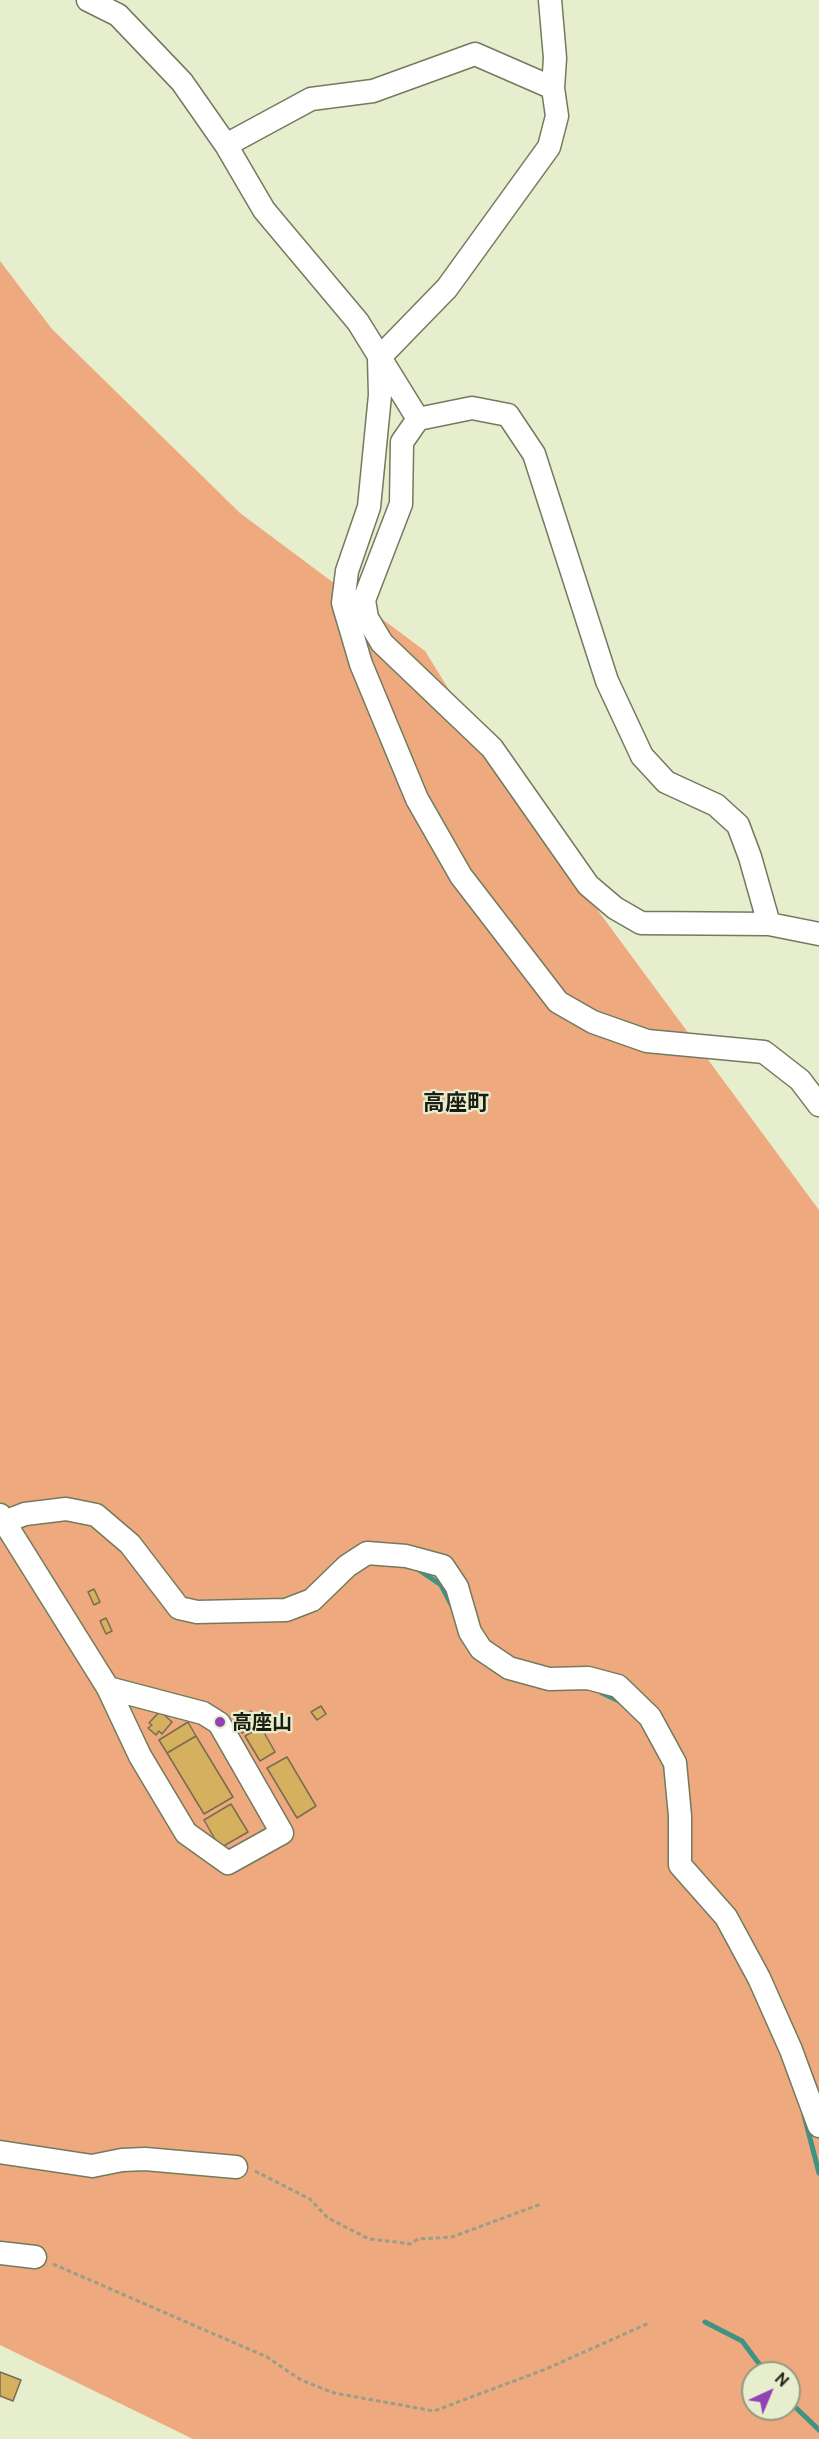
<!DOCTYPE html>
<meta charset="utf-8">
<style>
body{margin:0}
#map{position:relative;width:819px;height:2439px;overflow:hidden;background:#e7eece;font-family:Ubuntu,sans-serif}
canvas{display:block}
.north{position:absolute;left:741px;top:2361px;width:60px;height:60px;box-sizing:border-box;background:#e7eece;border:2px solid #959a83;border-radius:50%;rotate:44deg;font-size:16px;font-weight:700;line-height:24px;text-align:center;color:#1b1d12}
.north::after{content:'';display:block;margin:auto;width:21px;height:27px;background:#9143b4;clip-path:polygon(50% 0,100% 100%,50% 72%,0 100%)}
</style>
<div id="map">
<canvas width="819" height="2439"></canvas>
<div class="north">N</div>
</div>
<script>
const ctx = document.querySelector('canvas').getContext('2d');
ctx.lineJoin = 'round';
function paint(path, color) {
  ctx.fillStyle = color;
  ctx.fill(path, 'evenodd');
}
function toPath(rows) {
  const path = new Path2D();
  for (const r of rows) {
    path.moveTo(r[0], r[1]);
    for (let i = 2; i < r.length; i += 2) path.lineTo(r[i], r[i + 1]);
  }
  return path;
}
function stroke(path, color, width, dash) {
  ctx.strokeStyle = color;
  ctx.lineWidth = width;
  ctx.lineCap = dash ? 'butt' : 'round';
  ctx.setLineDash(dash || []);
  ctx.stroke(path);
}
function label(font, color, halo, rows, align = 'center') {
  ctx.font = font + ' Ubuntu,"Noto Sans JP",sans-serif';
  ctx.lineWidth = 4.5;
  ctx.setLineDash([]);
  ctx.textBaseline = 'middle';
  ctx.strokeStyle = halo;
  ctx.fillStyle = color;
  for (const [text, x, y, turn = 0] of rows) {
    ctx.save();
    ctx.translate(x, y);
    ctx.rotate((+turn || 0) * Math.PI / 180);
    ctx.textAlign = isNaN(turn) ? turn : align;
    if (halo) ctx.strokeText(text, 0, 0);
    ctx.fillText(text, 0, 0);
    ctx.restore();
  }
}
paint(toPath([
 [0,261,52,329,240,513,425,651,523,809,819,1210,819,2439,193,2439,0,2345],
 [753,2373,789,2373,789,2409,753,2409]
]), '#eea97f');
stroke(toPath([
 [419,1570,441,1585,452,1606],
 [602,1693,621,1702],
 [804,2115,819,2173],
 [705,2322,742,2341,766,2373],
 [789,2401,819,2430]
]), '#3f9385', 5);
const building = toPath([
 [94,1589,100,1602,94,1605,88,1592,94,1589],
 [106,1618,112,1631,106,1634,100,1621,106,1618],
 [321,1706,326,1714,317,1720,311,1712,321,1706],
 [160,1711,172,1722,162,1734,159,1731,156,1735,148,1728,152,1725,149,1723,160,1711],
 [251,1711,258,1723,242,1733,235,1721,251,1711],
 [188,1722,196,1736,167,1753,159,1740,188,1722],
 [261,1727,275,1752,260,1761,245,1736,261,1727],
 [196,1736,233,1797,204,1814,167,1753,196,1736],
 [287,1757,316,1806,297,1818,267,1768,287,1757],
 [231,1804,248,1832,220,1848,204,1820,231,1804],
 [0,2372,21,2380,13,2401,0,2396,0,2372]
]);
paint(building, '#d5b05f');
stroke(building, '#796c51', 1.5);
const minor = toPath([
 [88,0,118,15,182,82,226,145,264,210,358,322,418,419],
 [550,0,555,58,553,88,557,116,549,147,447,288,379,358,380,395,369,507,347,571,343,603,361,664,417,799,461,876,558,1002,593,1022,647,1041,764,1052,800,1080,819,1105],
 [226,145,311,99,373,91,475,54,553,88],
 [769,924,750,857,738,825,716,805,666,782,642,756,607,681,534,454,508,415,472,408,418,419,402,442,401,504,364,600,367,618,382,643,492,748,588,885,615,908,641,923,769,924,819,934],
 [0,1515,108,1688,140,1756,186,1833,228,1863,282,1833,219,1723,203,1713,108,1688],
 [4,1522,25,1514,66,1509,96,1515,130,1544,179,1608,197,1612,286,1610,312,1600,347,1566,367,1553,406,1556,443,1566,457,1587,470,1632,481,1649,509,1668,549,1679,588,1678,618,1686,650,1717,675,1763,680,1816,680,1865,726,1917,759,1978,791,2050,819,2126],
 [0,2152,92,2166,122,2160,145,2159,236,2167],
 [0,2253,35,2257]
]);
stroke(minor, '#737a5d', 25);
stroke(toPath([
 [255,2171,310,2199,328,2218,369,2239,396,2242,410,2244,418,2239,452,2237,541,2204],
 [53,2264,267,2357,301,2380,334,2393,434,2411,546,2369,649,2323]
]), '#999e86', 3, [4.5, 3]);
stroke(minor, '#fff', 22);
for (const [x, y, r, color] of [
 [220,1722,6,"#9143b4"]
]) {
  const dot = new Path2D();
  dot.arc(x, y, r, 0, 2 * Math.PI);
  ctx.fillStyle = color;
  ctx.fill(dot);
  stroke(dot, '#e7eece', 2);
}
label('bold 20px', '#1b1d12', '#e7eece', [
 ["高座山",232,1722]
], 'left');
label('bold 22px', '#1b1d12', '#e7eece', [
 ["高座町",456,1103]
]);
</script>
